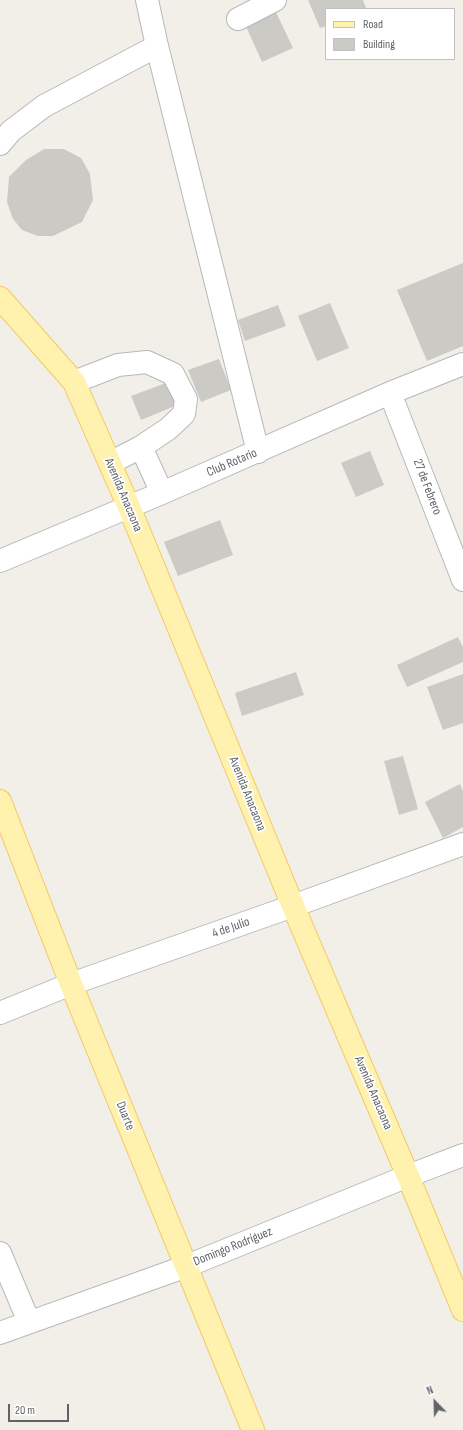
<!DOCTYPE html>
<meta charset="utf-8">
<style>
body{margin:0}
#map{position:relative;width:463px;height:1430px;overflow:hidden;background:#f1efe8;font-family:"Sofia Sans Condensed",sans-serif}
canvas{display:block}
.legend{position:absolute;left:325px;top:8px;width:130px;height:52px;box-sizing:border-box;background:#fff;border:1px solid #bfc1c3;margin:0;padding:5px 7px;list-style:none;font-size:12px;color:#5f6368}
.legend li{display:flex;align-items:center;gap:8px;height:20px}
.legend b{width:20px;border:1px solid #bfc1c3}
.north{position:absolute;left:415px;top:1382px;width:40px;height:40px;-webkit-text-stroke:3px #fff;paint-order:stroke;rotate:337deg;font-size:11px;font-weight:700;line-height:16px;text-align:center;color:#5f6368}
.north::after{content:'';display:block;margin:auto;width:14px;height:18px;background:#5f6368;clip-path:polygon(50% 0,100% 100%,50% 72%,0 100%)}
.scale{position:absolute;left:8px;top:1404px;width:61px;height:18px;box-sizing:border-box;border:2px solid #5f6368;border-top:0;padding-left:5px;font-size:12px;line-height:14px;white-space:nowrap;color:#5f6368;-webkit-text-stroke:3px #fff;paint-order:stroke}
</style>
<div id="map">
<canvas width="463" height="1430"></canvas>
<ul class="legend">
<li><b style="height:5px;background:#fff2af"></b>Road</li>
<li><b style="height:11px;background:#cccac5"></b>Building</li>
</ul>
<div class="north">N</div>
<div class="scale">20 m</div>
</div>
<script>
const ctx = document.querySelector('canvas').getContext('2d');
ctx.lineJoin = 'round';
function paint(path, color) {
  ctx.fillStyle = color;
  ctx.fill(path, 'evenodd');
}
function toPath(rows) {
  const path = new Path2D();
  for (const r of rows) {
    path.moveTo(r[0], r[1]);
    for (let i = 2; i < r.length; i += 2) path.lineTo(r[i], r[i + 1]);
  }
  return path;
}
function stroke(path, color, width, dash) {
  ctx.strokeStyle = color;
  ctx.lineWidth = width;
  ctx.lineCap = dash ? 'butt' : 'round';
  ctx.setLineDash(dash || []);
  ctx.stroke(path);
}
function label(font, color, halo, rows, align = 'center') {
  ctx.font = font + ' "Sofia Sans Condensed",sans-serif';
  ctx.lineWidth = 3.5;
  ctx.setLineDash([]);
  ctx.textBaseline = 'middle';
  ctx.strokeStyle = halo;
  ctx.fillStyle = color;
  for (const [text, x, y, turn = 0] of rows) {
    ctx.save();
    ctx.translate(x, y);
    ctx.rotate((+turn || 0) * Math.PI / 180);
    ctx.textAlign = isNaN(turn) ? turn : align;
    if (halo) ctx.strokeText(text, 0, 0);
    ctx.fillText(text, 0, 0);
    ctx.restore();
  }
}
paint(toPath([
 [308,0,363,0,366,8,363,9,326,9,326,26,320,28],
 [274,8,293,48,262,62,244,22],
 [44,149,64,149,81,158,90,174,93,200,82,222,53,236,38,236,22,230,13,219,7,202,9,177,26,160],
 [463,263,463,346,427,361,397,290],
 [330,303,349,348,317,361,298,316],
 [278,305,286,326,245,341,238,320],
 [219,359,231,390,201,402,188,370],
 [171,381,180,404,141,420,131,396],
 [370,451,384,485,356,497,341,463],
 [220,520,233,555,178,576,164,542],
 [458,637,463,647,463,662,407,687,397,665],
 [296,672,304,695,242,716,235,693],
 [463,674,463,723,443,730,427,687],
 [403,756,418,809,399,815,384,761],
 [460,784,463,791,463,827,443,838,425,802]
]), '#cccac5');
const minor = toPath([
 [147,0,157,46,258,452],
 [238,19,275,0],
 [0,144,11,131,44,106,157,46],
 [74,382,118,365,147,362,173,374,186,399,184,414,168,429,141,447,110,463],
 [390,393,463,580],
 [141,447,162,493],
 [0,561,162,493,390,393,463,364],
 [0,1013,71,984,293,906,463,844],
 [0,1253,29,1322],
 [0,1333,187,1266,408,1176,463,1155]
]);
const major = toPath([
 [0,298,74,382,129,507,293,906,408,1176,463,1310],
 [0,801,71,984,253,1430]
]);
stroke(minor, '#b5b8bc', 24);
stroke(major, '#f2c960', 24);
stroke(minor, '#fff', 22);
stroke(major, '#fff2af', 22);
label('13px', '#5f6368', '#fff', [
 ["Club Rotario",232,463,-23],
 ["27 de Febrero",427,487,69],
 ["Avenida Anacaona",123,495,67],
 ["Avenida Anacaona",247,794,68],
 ["4 de Julio",231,928,-19],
 ["Avenida Anacaona",373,1093,67],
 ["Duarte",125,1116,68],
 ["Domingo Rodríguez",233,1247,-22]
]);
</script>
